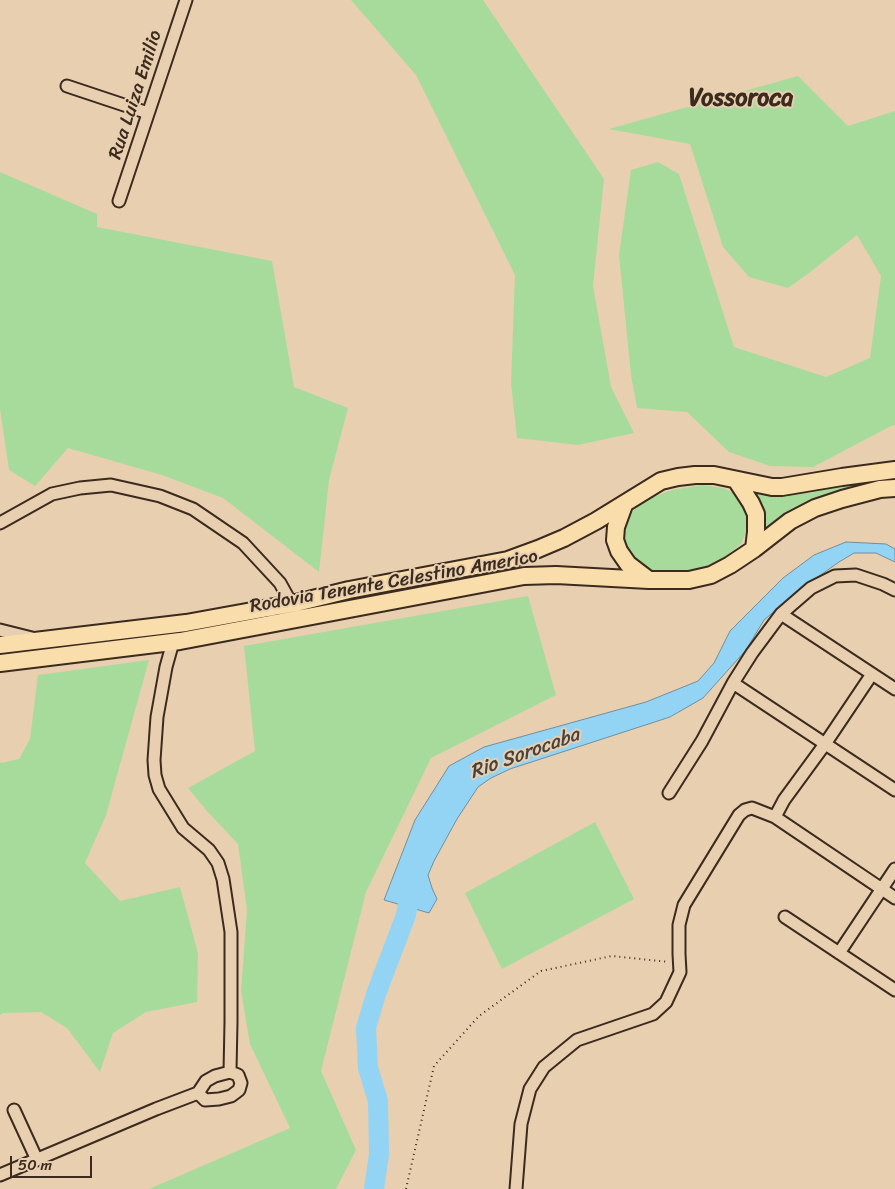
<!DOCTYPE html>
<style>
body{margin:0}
#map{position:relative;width:895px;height:1189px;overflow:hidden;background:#e8cfb0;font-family:Sriracha,sans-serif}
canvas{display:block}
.scale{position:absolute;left:10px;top:1156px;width:82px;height:22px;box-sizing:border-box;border:2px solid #3b2a1e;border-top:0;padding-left:6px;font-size:15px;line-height:18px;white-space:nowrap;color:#3b2a1e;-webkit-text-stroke:4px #e8cfb0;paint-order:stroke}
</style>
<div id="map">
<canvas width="895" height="1189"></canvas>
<div class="scale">50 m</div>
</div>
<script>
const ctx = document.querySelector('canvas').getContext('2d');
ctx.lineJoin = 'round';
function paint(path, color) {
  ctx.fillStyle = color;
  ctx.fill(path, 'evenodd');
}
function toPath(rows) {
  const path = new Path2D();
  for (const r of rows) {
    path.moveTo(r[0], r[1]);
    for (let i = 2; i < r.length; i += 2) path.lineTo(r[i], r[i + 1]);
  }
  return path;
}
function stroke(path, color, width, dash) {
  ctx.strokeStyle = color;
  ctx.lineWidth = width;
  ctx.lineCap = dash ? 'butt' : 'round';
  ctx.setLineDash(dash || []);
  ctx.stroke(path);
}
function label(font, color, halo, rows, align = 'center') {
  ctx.font = font + ' Sriracha,sans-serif';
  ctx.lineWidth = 4;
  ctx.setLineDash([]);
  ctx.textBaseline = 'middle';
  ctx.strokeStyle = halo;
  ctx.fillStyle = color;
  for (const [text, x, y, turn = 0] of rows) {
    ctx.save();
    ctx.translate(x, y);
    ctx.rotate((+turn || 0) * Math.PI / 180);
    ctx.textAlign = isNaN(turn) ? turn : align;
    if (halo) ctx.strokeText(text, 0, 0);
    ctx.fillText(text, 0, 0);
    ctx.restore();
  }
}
paint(toPath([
 [351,0,483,0,604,179,593,286,611,387,634,433,578,445,517,438,511,383,515,275,416,75],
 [798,76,848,126,895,111,895,425,891,426,813,467,770,466,729,452,687,412,637,408,631,375,619,255,631,170,658,162,679,174,734,347,826,377,870,358,881,276,857,235,809,273,788,288,749,277,723,247,690,144,609,129],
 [0,172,97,214,97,227,272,261,294,387,348,408,329,480,319,572,223,498,162,475,68,448,35,486,9,470,0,409],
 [895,474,895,481,826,497,794,508,776,519,761,534,763,513,760,502,755,494,811,493,850,482],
 [702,485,723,488,736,494,744,502,748,514,747,530,741,544,722,559,693,572,674,573,650,571,640,568,622,542,626,517,646,500,672,490],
 [528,596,556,695,431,758,366,892,321,1071,356,1150,336,1189,149,1189,290,1128,250,1044,241,991,247,910,238,844,206,810,188,788,255,751,244,646],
 [149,660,106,815,85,863,120,901,180,887,198,953,197,1002,146,1012,113,1033,100,1072,67,1028,41,1012,3,1013,0,1015,0,762,1,763,19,759,30,739,38,675],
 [595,822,634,899,502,969,465,893]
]), '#a7db9c');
const water = toPath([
 [846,542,886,544,895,549,895,562,876,553,854,553,839,562,798,591,764,620,746,650,703,698,670,717,510,769,491,778,478,787,457,819,434,861,428,875,432,888,437,899,429,913,384,900,415,820,449,766,484,747,646,702,698,681,714,663,730,631,783,578,814,555,846,542]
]);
paint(water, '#93d3f4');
stroke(water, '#708f9e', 1);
stroke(toPath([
 [374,1189,379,1154,378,1101,368,1068,366,1028,376,994,406,915,412,880]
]), '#93d3f4', 20);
const minor = toPath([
 [67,86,148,113],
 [119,201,186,0],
 [0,523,52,494,80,488,111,485,160,496,193,509,243,543,280,583,291,603],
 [781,614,895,689],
 [0,630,32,638],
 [173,642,166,667,157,717,154,760,155,775,159,789,183,828,209,850,218,863,223,879,231,932,231,1022,230,1072],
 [733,683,895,790],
 [669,793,702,741,733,683,752,653,781,614,811,588,835,576,856,575,883,584,895,590],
 [775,817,784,800,825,744,872,674],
 [785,917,895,990],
 [839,953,895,869],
 [14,1110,37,1160],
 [0,1175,156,1109,198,1093,206,1081,215,1076,230,1072,238,1075,241,1083,239,1090,231,1096,219,1099,205,1100,198,1093],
 [516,1189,521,1124,530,1089,544,1067,577,1040,653,1014,666,1002,680,972,679,954,679,925,684,905,739,815,745,810,752,808,775,817,895,898]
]);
const highway = toPath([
 [736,480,751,503,756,514,756,532,754,549],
 [624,505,616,527,615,540,619,551,628,564,649,580],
 [0,645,186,623,296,603,349,590,508,560,538,549,564,538,596,521,661,481,678,477,695,475,714,475,772,487,782,487,842,477,895,470],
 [0,663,180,641,524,576,556,575,649,580,689,580,711,575,730,565,754,549,790,521,815,508,842,499,880,489,895,488]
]);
stroke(minor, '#3b2a1e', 15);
stroke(highway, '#3b2a1e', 20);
stroke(toPath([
 [406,1189,434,1066,479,1016,541,971,612,956,669,962]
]), '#3b2a1e', 2, [1, 4]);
stroke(minor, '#e8cfb0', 11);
stroke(highway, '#f9deab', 16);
label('19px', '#3b2a1e', '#e8cfb0', [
 ["Rua Luiza Emilio",136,95,-72],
 ["Rodovia Tenente Celestino Americo",394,582,-10]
]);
label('italic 20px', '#48433e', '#e8cfb0', [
 ["Rio Sorocaba",525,754,-20]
]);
label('bold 24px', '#3b2a1e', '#e8cfb0', [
 ["Vossoroca",741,99]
]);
</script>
